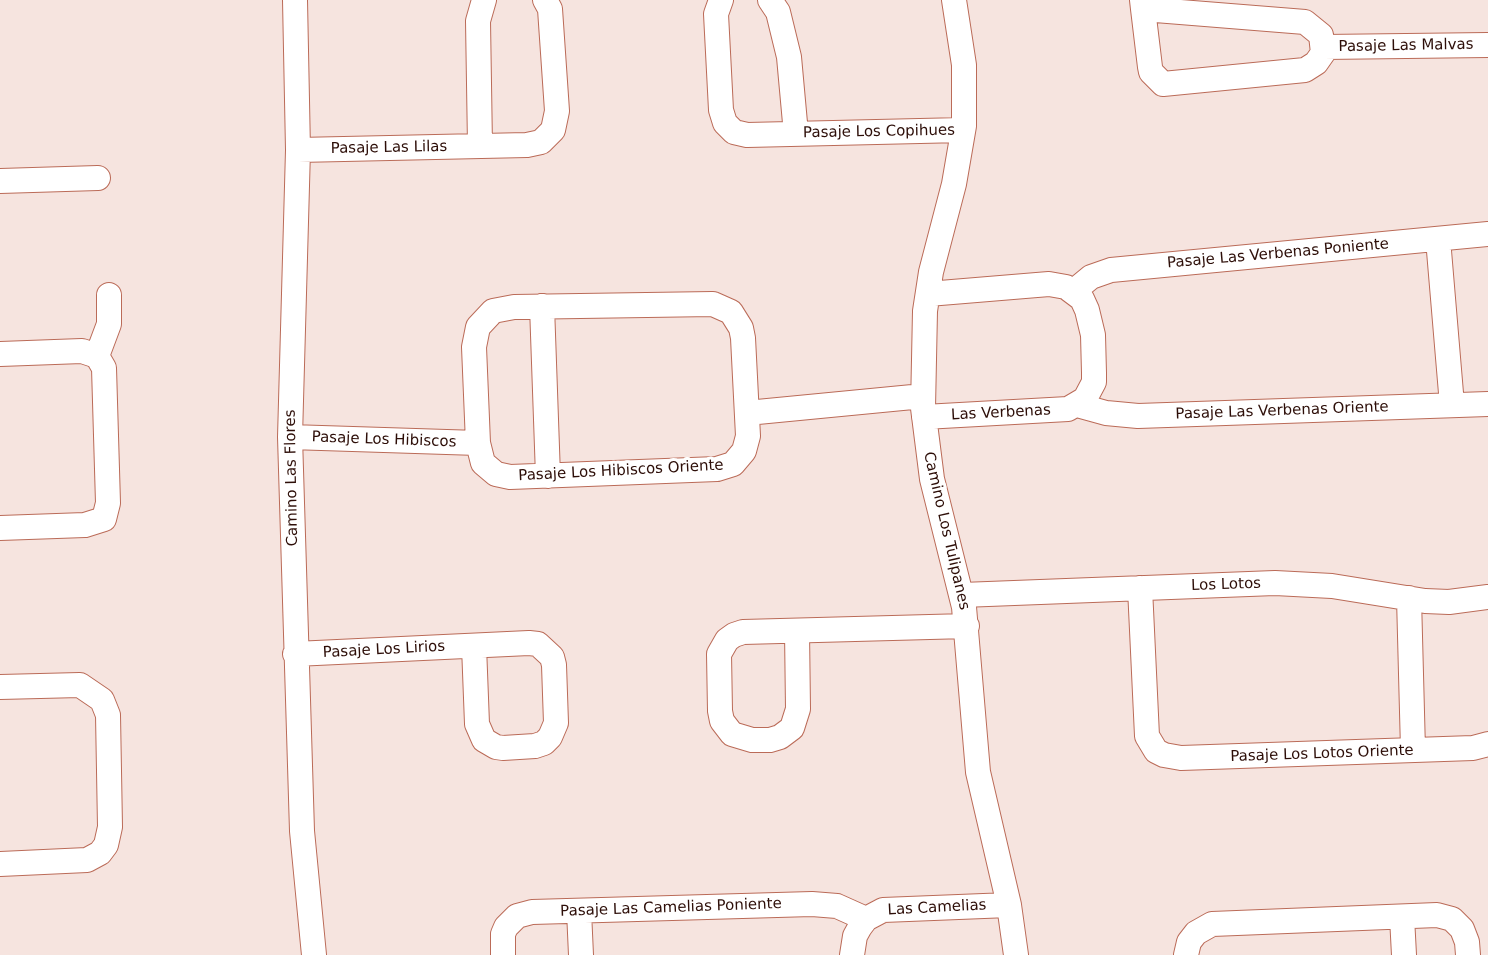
<!DOCTYPE html>
<style>
body{margin:0}
canvas{display:block;background:#f6e4df}
</style>
<canvas width="1488" height="955"></canvas>
<script>
const ctx = document.querySelector('canvas').getContext('2d');
ctx.lineJoin = 'round';
function toPath(rows) {
  const path = new Path2D();
  for (const r of rows) {
    path.moveTo(r[0], r[1]);
    for (let i = 2; i < r.length; i += 2) path.lineTo(r[i], r[i + 1]);
  }
  return path;
}
function stroke(path, color, width, dash) {
  ctx.strokeStyle = color;
  ctx.lineWidth = width;
  ctx.lineCap = dash ? 'butt' : 'round';
  ctx.setLineDash(dash || []);
  ctx.stroke(path);
}
function label(font, color, halo, rows, align = 'center') {
  ctx.font = font + ' "DejaVu Sans",sans-serif';
  ctx.lineWidth = 6;
  ctx.setLineDash([]);
  ctx.textBaseline = 'middle';
  ctx.strokeStyle = halo;
  ctx.fillStyle = color;
  for (const [text, x, y, turn = 0] of rows) {
    ctx.save();
    ctx.translate(x, y);
    ctx.rotate((+turn || 0) * Math.PI / 180);
    ctx.textAlign = isNaN(turn) ? turn : align;
    if (halo) ctx.strokeText(text, 0, 0);
    ctx.fillText(text, 0, 0);
    ctx.restore();
  }
}
const street = toPath([
 [295,0,298,150,290,437,302,831,314,955],
 [721,0,716,14,721,110,725,123,734,132,747,135,963,130],
 [770,0,778,12,789,57,796,134],
 [954,0,964,65,964,126,954,184,931,272,925,311,923,408,932,479,964,607,978,772,1009,905,1016,955],
 [1142,0,1143,9,1150,67,1151,72,1163,84,1305,70,1316,63,1323,53,1321,35,1305,22,1143,9],
 [1324,47,1488,45],
 [480,146,478,21,484,0],
 [298,150,527,145,541,142,553,130,557,111,550,9,545,0],
 [0,181,98,178],
 [1438,239,1452,405],
 [1074,291,1091,277,1111,270,1488,234],
 [713,304,731,312,741,328,743,338,748,436,744,451,733,464,717,469,510,477,496,474,483,463,478,443,474,347,478,327,493,311,514,307,713,304],
 [542,306,548,476],
 [0,354,82,351,97,356,104,368,108,503,104,519,85,525,0,528],
 [97,356,109,324,109,295],
 [1077,405,1106,413,1138,416,1488,404],
 [747,413,923,396],
 [924,417,1068,409,1085,399,1094,382,1094,373,1093,335,1087,310,1082,299,1066,287,1049,284,928,294],
 [290,437,478,443],
 [1140,588,1147,736,1156,751,1164,755,1181,758,1473,748,1488,744],
 [962,595,1275,583,1332,586,1425,601,1449,602,1488,597],
 [1409,598,1413,750],
 [797,631,798,709,792,728,780,737,770,740,752,740,732,734,722,721,720,711,719,654,727,640,734,635,743,632,967,626],
 [295,654,529,643,538,644,552,657,554,665,556,723,550,737,544,743,535,746,503,748,496,747,484,740,477,724,474,646],
 [0,687,80,685,102,700,108,715,110,827,106,845,100,853,87,860,0,864],
 [579,911,581,955],
 [1402,917,1404,955],
 [503,955,503,934,506,927,517,916,532,912,812,904,837,906,866,919],
 [852,955,855,936,860,927,866,919,883,910,1009,905],
 [1186,955,1189,942,1196,933,1212,924,1437,915,1452,919,1462,929,1467,942,1468,955]
]);
stroke(street, '#bb6b58', 26);
stroke(street, '#fff', 24);
label('15px', '#2d0e08', '#fff', [
 ["Pasaje Las Malvas",1406,46,-1],
 ["Pasaje Los Copihues",879,132,-1],
 ["Pasaje Las Lilas",389,148,-1],
 ["Pasaje Las Verbenas Poniente",1278,254,-5],
 ["Pasaje Las Verbenas Oriente",1282,411,-2],
 ["Las Verbenas",1001,413,-3],
 ["Pasaje Los Hibiscos",384,440,2],
 ["Pasaje Los Hibiscos Oriente",621,471,-3],
 ["Camino Las Flores",292,478,-91],
 ["Camino Los Tulipanes",946,531,77],
 ["Los Lotos",1226,585,-2],
 ["Pasaje Los Lirios",384,650,-3],
 ["Pasaje Los Lotos Oriente",1322,754,-2],
 ["Pasaje Las Camelias Poniente",671,908,-2],
 ["Las Camelias",937,908,-3]
]);
</script>
